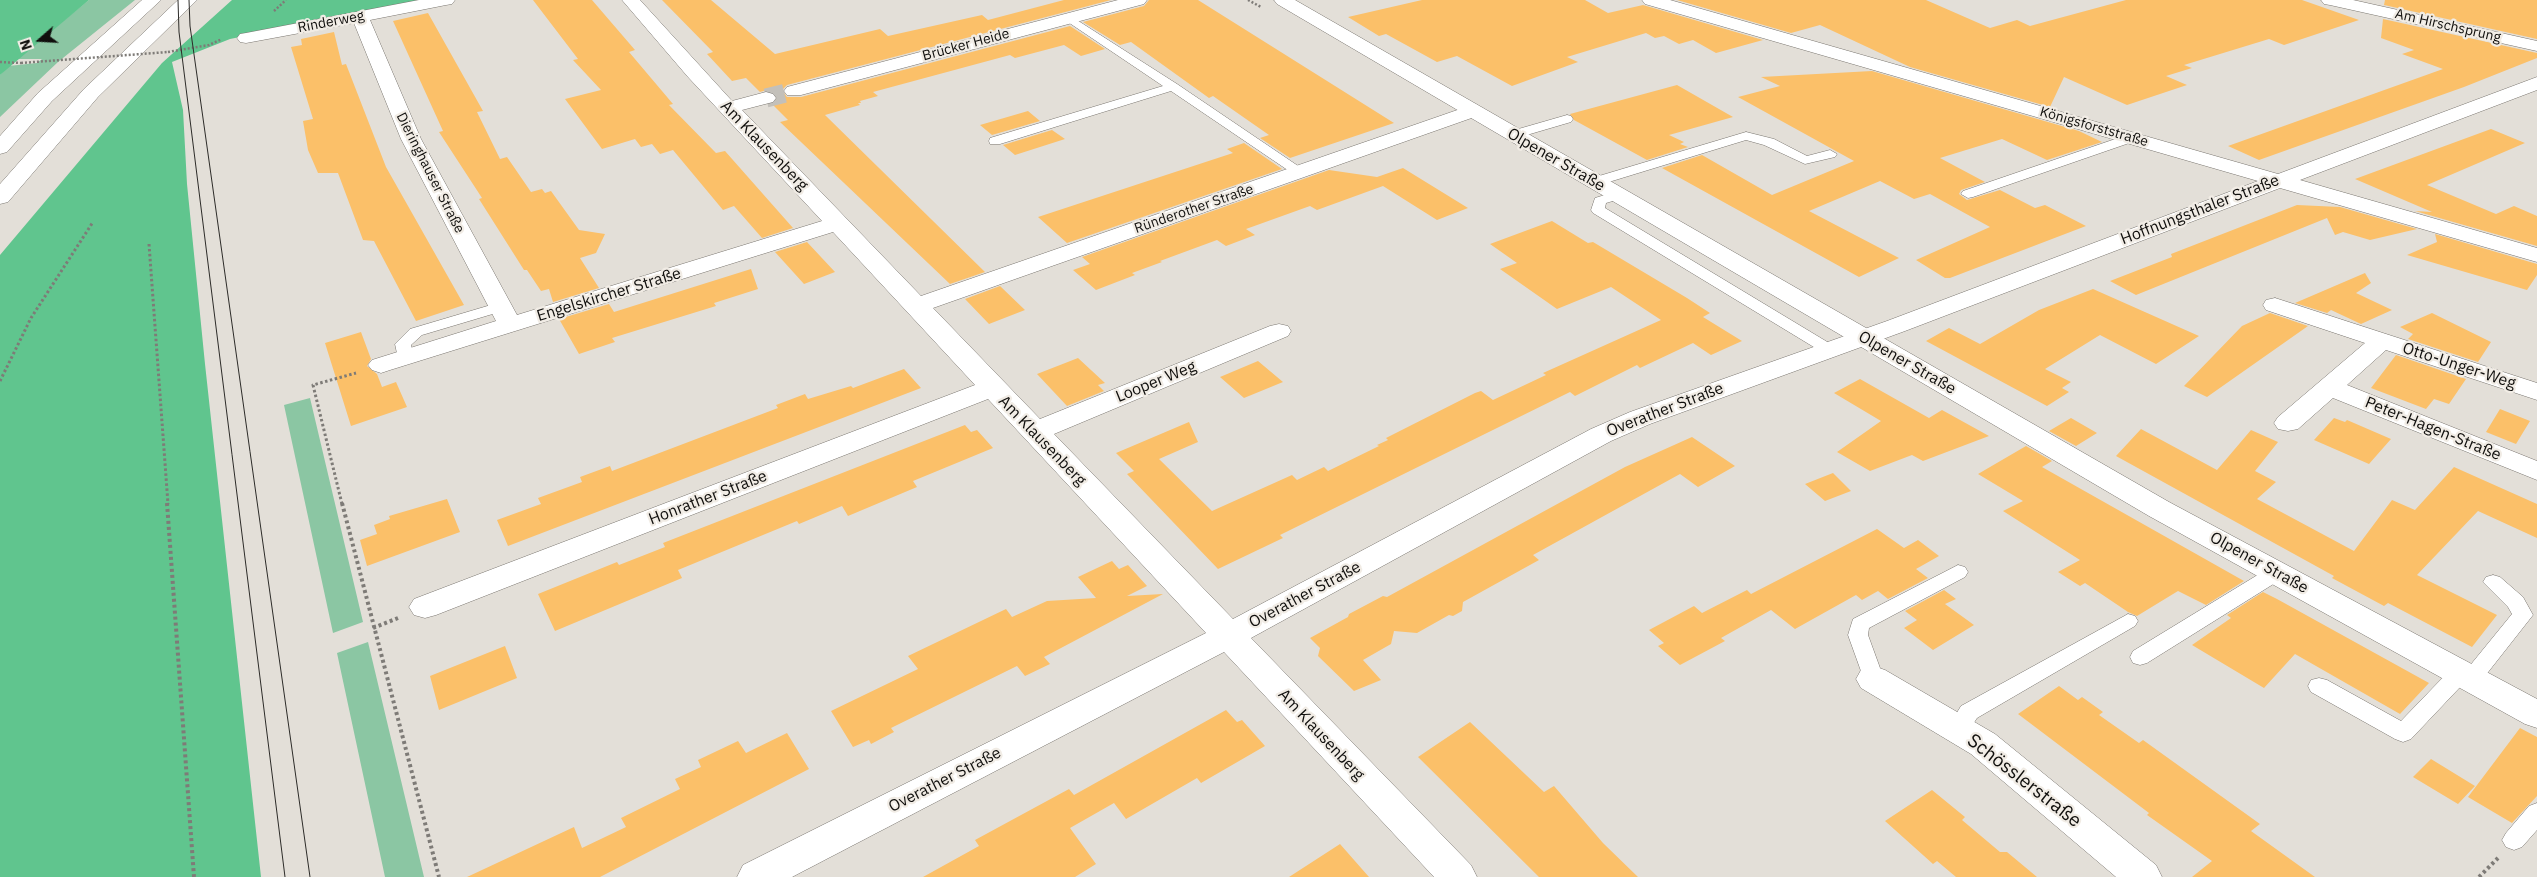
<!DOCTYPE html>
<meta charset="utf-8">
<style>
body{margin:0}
#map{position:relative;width:2537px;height:877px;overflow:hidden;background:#e3dfd8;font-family:"IBM Plex Sans",sans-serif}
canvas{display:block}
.north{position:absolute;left:15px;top:15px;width:50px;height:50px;-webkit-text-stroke:4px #f1ece5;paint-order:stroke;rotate:251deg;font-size:14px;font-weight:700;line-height:20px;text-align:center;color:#100f0d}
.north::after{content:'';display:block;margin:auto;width:18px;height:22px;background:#100f0d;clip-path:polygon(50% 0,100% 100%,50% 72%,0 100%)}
</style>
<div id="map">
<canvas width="2537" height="877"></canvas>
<div class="north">N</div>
</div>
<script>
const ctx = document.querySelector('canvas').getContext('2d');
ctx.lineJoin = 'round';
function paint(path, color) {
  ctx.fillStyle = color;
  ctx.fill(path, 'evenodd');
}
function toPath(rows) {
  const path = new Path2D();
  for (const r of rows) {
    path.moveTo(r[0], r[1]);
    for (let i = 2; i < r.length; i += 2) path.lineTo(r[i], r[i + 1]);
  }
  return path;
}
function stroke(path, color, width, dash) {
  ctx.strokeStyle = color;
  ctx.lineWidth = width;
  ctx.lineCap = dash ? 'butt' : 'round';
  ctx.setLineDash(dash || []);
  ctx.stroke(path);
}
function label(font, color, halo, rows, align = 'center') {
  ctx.font = font + ' "IBM Plex Sans",sans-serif';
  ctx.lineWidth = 4.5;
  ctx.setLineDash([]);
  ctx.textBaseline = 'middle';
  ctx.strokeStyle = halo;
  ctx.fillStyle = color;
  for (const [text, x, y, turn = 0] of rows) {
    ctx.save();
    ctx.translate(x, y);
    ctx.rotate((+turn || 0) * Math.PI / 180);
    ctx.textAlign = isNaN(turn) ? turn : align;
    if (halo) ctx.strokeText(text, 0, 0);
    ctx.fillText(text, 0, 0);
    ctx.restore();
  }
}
paint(toPath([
 [89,0,135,0,58,62,0,117,0,75,8,66,37,63,42,59,16,59],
 [310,398,363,622,333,633,284,405],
 [368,642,424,877,385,877,337,653]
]), '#8bc6a3');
paint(toPath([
 [0,0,89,0,0,75],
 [232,0,424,0,230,39,172,62,183,110,187,184,205,364,261,877,0,877,0,255,162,63]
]), '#60c58e');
paint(toPath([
 [533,0,592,0,635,50,629,52,673,104,669,105,716,153,725,151,793,228,762,238,734,206,723,210,673,150,660,154,652,144,641,147,635,139,602,149,565,99,601,90,573,60,578,59],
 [662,0,711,0,775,54,880,29,888,36,982,15,988,20,1064,0,1111,0,787,85,782,90,787,97,801,97,1070,26,1105,49,1081,56,1064,45,1015,58,1010,55,873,92,878,96,860,101,861,103,858,103,860,105,825,115,985,272,950,284,780,122,788,120,772,104,778,98,774,93,767,90,760,92,746,78,732,81,707,54,713,52],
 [1149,0,1198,0,1394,123,1290,158,1260,138,1269,135,1213,96,1209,98,1131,42,1120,45,1083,22,1144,6],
 [1422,0,1585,0,1608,13,1643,5,1763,40,1716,53,1693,40,1679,44,1664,36,1655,38,1646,33,1567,57,1578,62,1512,86,1457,56,1437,62,1386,34,1379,36,1348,17],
 [1677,0,1926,0,1990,28,2017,20,2030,26,2126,0,2302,0,2359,20,2284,45,2269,39,2184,65,2192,68,2166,76,2187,85,2127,105,2064,77,2050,107,1910,67,1820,25,1791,33],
 [2385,0,2537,0,2537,39,2384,5],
 [428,13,483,111,477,112,500,159,507,157,531,192,542,189,545,193,551,191,579,230,605,234,596,253,580,258,599,288,553,302,549,289,541,291,527,270,524,270,479,199,482,198,439,132,443,131,393,21],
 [2383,19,2537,53,2537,58,2464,87,2259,160,2228,146,2443,69,2402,54,2414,50,2381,38],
 [334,32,342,65,346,64,386,167,464,305,416,321,374,241,363,240,338,173,318,173,308,150,303,121,313,119,291,47,302,45,301,39],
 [1872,71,2079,131,2102,142,2047,160,2002,139,1940,158,1985,182,1961,190,1959,194,1967,200,2000,190,2035,208,2045,205,2086,226,1950,278,1945,278,1916,260,1990,227,1930,194,1914,199,1880,181,1809,211,1899,258,1859,277,1662,168,1702,155,1772,195,1854,161,1738,97,1780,86,1761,77],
 [1677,85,1733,117,1669,135,1684,142,1680,144,1688,147,1647,160,1574,120,1570,114],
 [1028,111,1040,121,992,135,980,125],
 [2491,129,2525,143,2427,185,2496,214,2514,206,2537,216,2537,246,2415,211,2432,212,2355,179],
 [1052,130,1065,139,1015,155,1003,145],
 [1244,143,1282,169,1067,243,1038,217,1233,153,1227,149],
 [1403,168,1468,208,1437,220,1383,186,1317,210,1310,206,1246,229,1255,235,1226,246,1217,240,1160,261,1162,262,1132,273,1135,275,1096,290,1073,270,1090,264,1082,257,1329,170,1377,177],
 [2297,205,2340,207,2417,229,2370,240,2343,232,2335,235,2327,218,2136,295,2110,281,2172,257,2171,254],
 [1552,221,1588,243,1593,242,1687,298,1710,313,1703,317,1742,341,1711,355,1693,343,1640,368,1637,365,1575,396,1570,392,1280,535,1283,538,1218,569,1127,474,1134,471,1116,453,1189,422,1198,442,1159,459,1212,511,1292,475,1297,480,1324,467,1328,471,1379,446,1377,445,1388,440,1386,438,1475,393,1481,391,1493,400,1546,375,1543,373,1661,320,1611,287,1557,309,1500,269,1517,263,1490,244],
 [2435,234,2537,264,2537,275,2527,290,2407,255,2437,242],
 [807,242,835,272,804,284,775,252],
 [751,269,758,289,714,303,716,306,612,338,615,342,579,354,559,319,609,304,614,312],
 [2365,273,2371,283,2356,293,2392,310,2361,324,2331,310,2327,313,2295,303],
 [1000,286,1025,310,989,324,965,299],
 [2093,289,2199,336,2156,364,2100,335,2045,369,2071,382,2062,388,2069,392,2047,406,1926,341,1949,328,1980,344,2039,310],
 [2270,313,2308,326,2207,397,2184,386,2242,326],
 [2432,313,2491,342,2478,362,2408,339,2413,334,2400,327],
 [361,332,371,359,367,366,377,374,382,387,396,382,407,407,351,426,325,343],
 [2396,355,2466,379,2449,404,2434,399,2426,409,2371,388],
 [1078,358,1105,383,1098,385,1104,391,1067,406,1037,374],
 [1258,361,1283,382,1244,398,1220,377],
 [904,369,921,388,508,546,497,520,541,504,538,498,582,482,580,477,610,466,612,471,778,408,776,405,805,394,808,399,851,386,853,388],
 [1860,379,1929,418,1942,410,1989,436,1923,461,1912,455,1870,471,1837,452,1881,421,1834,393],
 [2500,409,2530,421,2516,444,2486,432],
 [2071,418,2097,433,2076,446,2049,431],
 [2334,418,2345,422,2347,420,2391,439,2369,464,2314,440],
 [965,425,971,432,977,430,993,448,913,481,917,487,848,516,842,506,799,524,797,521,678,570,682,578,555,631,538,594,617,562,619,565,665,547,663,543],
 [2141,429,2217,470,2251,430,2278,442,2255,471,2276,482,2257,499,2354,551,2392,500,2415,510,2454,467,2537,504,2537,538,2478,511,2417,575,2497,615,2472,647,2388,603,2384,606,2332,578,2334,576,2116,456],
 [1692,437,1735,466,1698,487,1680,474,1533,555,1539,560,1463,602,1462,611,1453,616,1449,615,1417,633,1394,631,1391,644,1363,660,1381,680,1354,691,1318,656,1320,648,1310,638,1348,617,1349,614,1383,596,1387,597,1625,467],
 [2026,446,2052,461,2042,467,2244,581,2206,605,2178,591,2137,616,2128,612,2085,583,2080,586,2058,572,2080,560,2003,511,2023,501,1978,474],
 [1833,473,1851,491,1825,501,1805,484],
 [447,499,460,532,367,566,360,540,377,534,374,525,390,519,389,516],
 [1877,529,1904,548,1918,540,1939,556,1916,569,1928,578,1888,599,1878,591,1862,600,1856,595,1795,629,1771,610,1721,638,1725,641,1680,665,1658,646,1664,643,1649,630,1694,606,1702,613,1747,590,1751,594],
 [1112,561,1119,569,1128,565,1147,586,1127,596,1163,594,1044,657,1050,664,1025,676,1017,666,891,728,894,732,871,744,869,740,853,747,831,711,918,669,908,656,1006,609,1012,617,1047,601,1096,598,1078,577],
 [1944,590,1956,599,1945,604,1974,625,1933,650,1904,628,1917,620,1905,611],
 [2263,592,2277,599,2429,683,2400,714,2295,654,2264,688,2192,645,2231,618,2227,615],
 [505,646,517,678,439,710,430,676],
 [2059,686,2078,700,2082,697,2103,712,2099,715,2139,743,2143,740,2260,824,2251,831,2315,877,2192,877,2212,861,2147,815,2149,813,2018,714],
 [1226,710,1237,722,1242,720,1265,746,1201,783,1197,778,1126,819,1114,803,1070,828,1096,864,1075,877,923,877,979,846,975,840,1069,789,1074,795],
 [1470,722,1544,792,1554,786,1603,843,1638,877,1539,877,1418,757],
 [2520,728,2537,737,2537,796,2512,823,2468,797],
 [787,733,809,769,600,877,467,877,574,827,582,848,626,827,621,818,680,789,675,779,701,767,698,760,738,741,746,753],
 [2431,759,2475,786,2458,804,2413,777],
 [1932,790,1965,817,1962,820,2000,852,2007,852,2037,877,1956,877,1937,861,1933,864,1885,821],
 [1340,844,1369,877,1289,877]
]), '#fbc069');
stroke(toPath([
 [766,98,794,91]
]), '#c3c0ba', 19, [19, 10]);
const service = toPath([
 [1069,15,1177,84,1307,172,1300,176,1295,175,1171,91,1000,144,990,144,989,141,990,138,1163,86,1065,20,1063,18,1069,15],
 [1567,115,1571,116,1573,119,1571,122,1513,139,1507,135,1508,132,1567,115],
 [1746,132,1774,139,1807,156,1830,150,1837,154,1835,157,1805,164,1764,145,1746,140,1599,185,1589,185,1587,182,1589,179,1746,132],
 [2130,134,2135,135,2136,138,2135,141,1973,197,1968,198,1961,194,1963,191,2130,134],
 [1618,191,1623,192,1625,195,1623,198,1606,203,1605,208,1834,346,1836,349,1834,352,1822,352,1593,213,1591,210,1595,198,1618,191],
 [501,302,506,304,509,307,506,310,422,335,411,345,414,358,412,361,400,361,398,358,395,344,410,329,501,302],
 [1958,565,1965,567,1968,572,1965,577,1869,628,1868,635,1884,679,1880,685,1873,687,1866,685,1848,635,1853,619,1958,565],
 [2276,566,2283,568,2286,573,2283,578,2147,663,2140,665,2133,663,2130,657,2133,651,2269,568,2276,566],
 [2493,575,2500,577,2523,597,2533,615,2478,685,2471,687,2463,684,2411,739,2403,742,2395,739,2311,692,2308,686,2311,680,2319,678,2327,680,2401,721,2453,667,2460,665,2468,668,2512,614,2508,607,2483,582,2486,577,2493,575],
 [2128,614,2135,616,2138,621,2135,626,1977,718,1966,735,1958,738,1950,735,1947,729,1961,706,2128,614],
 [2537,803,2537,830,2522,847,2514,850,2506,847,2502,840,2506,833,2529,806,2537,803]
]);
const minor = toPath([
 [419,0,455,0,452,4,446,5,370,20,421,139,517,315,822,221,688,77,622,0,640,0,732,101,766,92,773,94,776,98,773,102,742,110,921,296,1466,107,1480,107,1483,111,1480,115,933,308,1040,419,1270,326,1279,324,1288,326,1291,331,1288,336,1054,434,1233,619,1591,429,1630,412,1887,321,2258,181,1645,4,1642,0,1670,0,2278,174,2537,77,2537,90,2300,180,2537,248,2537,262,2280,188,1905,331,1650,424,1611,441,1251,638,1471,865,1477,877,1434,877,1224,652,792,877,737,877,743,865,1206,633,988,399,436,615,425,618,414,615,409,607,414,599,975,385,833,232,390,370,381,373,372,370,368,365,372,360,496,321,401,139,354,23,246,43,240,42,237,38,240,34,246,33,419,0],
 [1118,0,1147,0,1144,4,801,95,787,95,784,91,787,87,1118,0],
 [2321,0,2353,0,2537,41,2537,51,2330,5,2324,4,2321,0],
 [2275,298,2537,383,2537,400,2386,350,2347,385,2537,461,2537,480,2333,398,2298,429,2288,431,2278,429,2274,423,2278,417,2365,343,2266,310,2263,305,2266,300,2275,298],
 [1873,666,1885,670,1995,734,2156,865,2162,877,2116,877,1971,754,1861,688,1856,679,1861,670,1873,666]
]);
const primary = toPath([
 [1274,0,1295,0,2169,502,2537,699,2537,728,2525,724,2149,516,1277,4,1274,0]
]);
const motorway = toPath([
 [142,0,161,0,52,101,7,152,0,154,0,136,38,93,142,0],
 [178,0,197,0,98,97,8,202,0,204,0,184,84,89,178,0]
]);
stroke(service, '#7a7670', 1);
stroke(minor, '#7a7670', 1);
stroke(primary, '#7a7670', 1);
stroke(motorway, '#7a7670', 1);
stroke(toPath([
 [1248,0,1261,7],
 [274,11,286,0],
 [168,52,209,45,222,39],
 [0,62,21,63]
]), '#7e7b77', 2.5, [2, 2]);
stroke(toPath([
 [149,244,168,504],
 [0,381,31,318,93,222],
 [342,504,313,385,356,373]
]), '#7e7b77', 3, [2.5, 2.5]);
stroke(toPath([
 [167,503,194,877],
 [342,503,439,877],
 [373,628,398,618],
 [2479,877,2498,858]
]), '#7e7b77', 4, [3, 3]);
paint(service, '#fff');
paint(minor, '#fff');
paint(primary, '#fff');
paint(motorway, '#fff');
stroke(toPath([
 [178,0,179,32,285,877],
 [189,0,190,26,310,877]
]), '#2c2b28', 1);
stroke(toPath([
 [21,63,168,52]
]), '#7e7b77', 2.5, [2, 2]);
label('14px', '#100f0d', '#f1ece5', [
 ["Rinderweg",331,22,-11],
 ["Am Hirschsprung",2448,26,13],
 ["Brücker Heide",966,45,-15],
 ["Königsforststraße",2094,127,16],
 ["Dieringhauser Straße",430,173,63],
 ["Ründerother Straße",1194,209,-19]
]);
label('16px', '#100f0d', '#f1ece5', [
 ["Am Klausenberg",764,146,46],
 ["Olpener Straße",1556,160,30],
 ["Hoffnungsthaler Straße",2200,210,-21],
 ["Engelskircher Straße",609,295,-17],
 ["Olpener Straße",1907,363,30],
 ["Otto-Unger-Weg",2459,366,18],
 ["Looper Weg",1156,382,-22],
 ["Overather Straße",1665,410,-21],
 ["Peter-Hagen-Straße",2433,429,22],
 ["Am Klausenberg",1042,441,46],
 ["Honrather Straße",708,498,-21],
 ["Olpener Straße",2259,563,29],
 ["Overather Straße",1305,595,-28],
 ["Am Klausenberg",1321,735,47],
 ["Overather Straße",945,780,-27]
]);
label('19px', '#100f0d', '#f1ece5', [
 ["Schösslerstraße",2024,781,38]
]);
</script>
